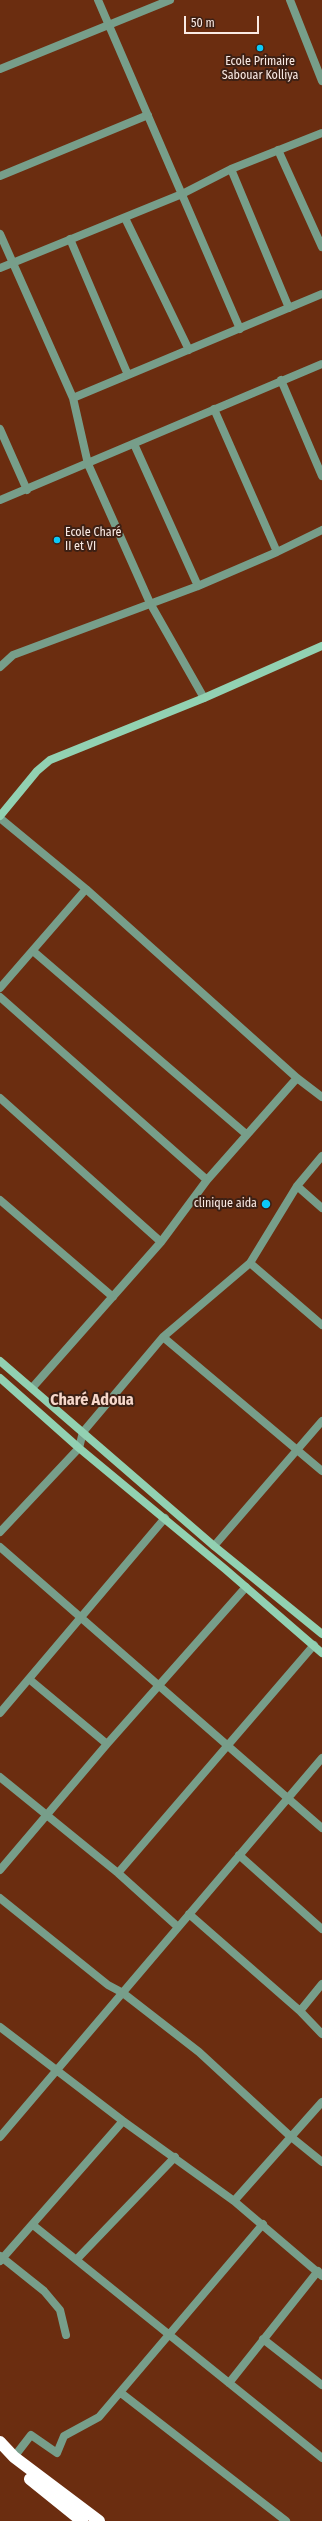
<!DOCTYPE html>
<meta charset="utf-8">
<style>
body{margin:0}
#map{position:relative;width:322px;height:2521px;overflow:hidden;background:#6b2d10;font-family:"Fira Sans Condensed",sans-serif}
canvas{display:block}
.scale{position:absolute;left:184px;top:16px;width:75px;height:18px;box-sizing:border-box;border:2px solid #faeae4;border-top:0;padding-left:5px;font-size:12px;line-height:14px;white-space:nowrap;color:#faeae4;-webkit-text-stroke:3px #3d2014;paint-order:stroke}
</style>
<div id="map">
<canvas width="322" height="2521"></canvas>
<div class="scale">50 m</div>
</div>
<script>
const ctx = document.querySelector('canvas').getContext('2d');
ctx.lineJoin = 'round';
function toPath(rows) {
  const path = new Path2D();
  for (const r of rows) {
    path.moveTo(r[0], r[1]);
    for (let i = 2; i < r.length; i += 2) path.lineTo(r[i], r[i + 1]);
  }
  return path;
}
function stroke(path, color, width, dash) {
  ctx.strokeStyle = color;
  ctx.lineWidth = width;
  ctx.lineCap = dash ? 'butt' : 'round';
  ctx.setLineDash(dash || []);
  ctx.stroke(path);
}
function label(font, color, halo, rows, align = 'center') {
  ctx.font = font + ' "Fira Sans Condensed",sans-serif';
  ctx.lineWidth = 4;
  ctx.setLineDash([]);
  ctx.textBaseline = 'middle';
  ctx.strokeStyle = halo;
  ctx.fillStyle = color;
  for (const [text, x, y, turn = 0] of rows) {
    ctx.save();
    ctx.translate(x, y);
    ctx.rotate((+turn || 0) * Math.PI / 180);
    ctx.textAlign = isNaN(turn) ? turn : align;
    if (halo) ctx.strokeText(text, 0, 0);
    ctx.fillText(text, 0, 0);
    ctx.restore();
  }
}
stroke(toPath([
 [98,0,240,329],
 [290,0,322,81],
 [0,69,170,0],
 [278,150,322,247],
 [231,169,289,308],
 [0,176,148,115],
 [125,218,189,350],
 [0,234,73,398,88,464,150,603,204,698],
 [70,239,128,375],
 [0,268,182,194,231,169,322,133],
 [281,380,322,476],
 [73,398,322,294],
 [214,409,277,552],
 [0,429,27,490],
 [134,444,198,586],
 [0,500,322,364],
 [0,667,13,655,198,586,277,552,322,530],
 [0,818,86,889,297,1078,322,1097],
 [33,951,246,1134],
 [0,988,86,889],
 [0,997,207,1180],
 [0,1098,161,1242],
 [297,1186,322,1208],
 [0,1200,113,1297],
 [250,1263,322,1325],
 [163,1337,322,1471],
 [32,1388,161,1242,207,1180,297,1078],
 [0,1532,79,1448,83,1432,163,1337,250,1263,297,1186,322,1156],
 [214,1546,322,1421],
 [0,1547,322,1828],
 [29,1679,107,1744],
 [0,1713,165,1518],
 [0,1777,118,1873,178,1927],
 [239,1855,322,1929],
 [0,1870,107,1744,246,1587],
 [118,1873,314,1645],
 [0,1898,108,1985,123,1993,199,2052,290,2136,322,2162],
 [189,1914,300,2011,322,2034],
 [300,2011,322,1984],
 [0,2027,123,2121,234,2201,322,2276],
 [0,2137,322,1758],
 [234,2201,322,2102],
 [33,2225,322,2458],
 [0,2256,44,2291,60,2310,66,2335],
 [77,2259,175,2157],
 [0,2261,123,2121],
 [263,2339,322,2385],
 [229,2383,318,2271],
 [121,2393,286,2521],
 [14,2457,31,2435,57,2453,64,2436,99,2417,263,2224]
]), '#779e8a', 8);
stroke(toPath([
 [0,816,37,771,50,760,204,698,322,646],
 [0,1361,214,1546,322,1634],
 [0,1378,79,1448,225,1569,322,1653]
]), '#92d1b2', 8);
stroke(toPath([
 [0,2442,14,2457,99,2521],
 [30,2479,82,2521]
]), '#fff', 12);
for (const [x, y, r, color] of [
 [260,48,4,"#0bcafa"],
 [57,540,4,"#0bcafa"],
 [266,1204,5,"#0bcafa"]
]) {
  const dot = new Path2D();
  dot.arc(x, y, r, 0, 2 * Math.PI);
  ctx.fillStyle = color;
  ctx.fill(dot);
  stroke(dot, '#3d2014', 1.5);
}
label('12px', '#faeae4', '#3d2014', [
 ["Ecole Primaire",260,62],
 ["Sabouar Kolliya",260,76],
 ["Ecole Charé",65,533,"left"],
 ["II et VI",65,547,"left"],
 ["clinique aida",257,1204,"right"]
]);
label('bold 16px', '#f6d7ca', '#3d2014', [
 ["Charé Adoua",92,1401]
]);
</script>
